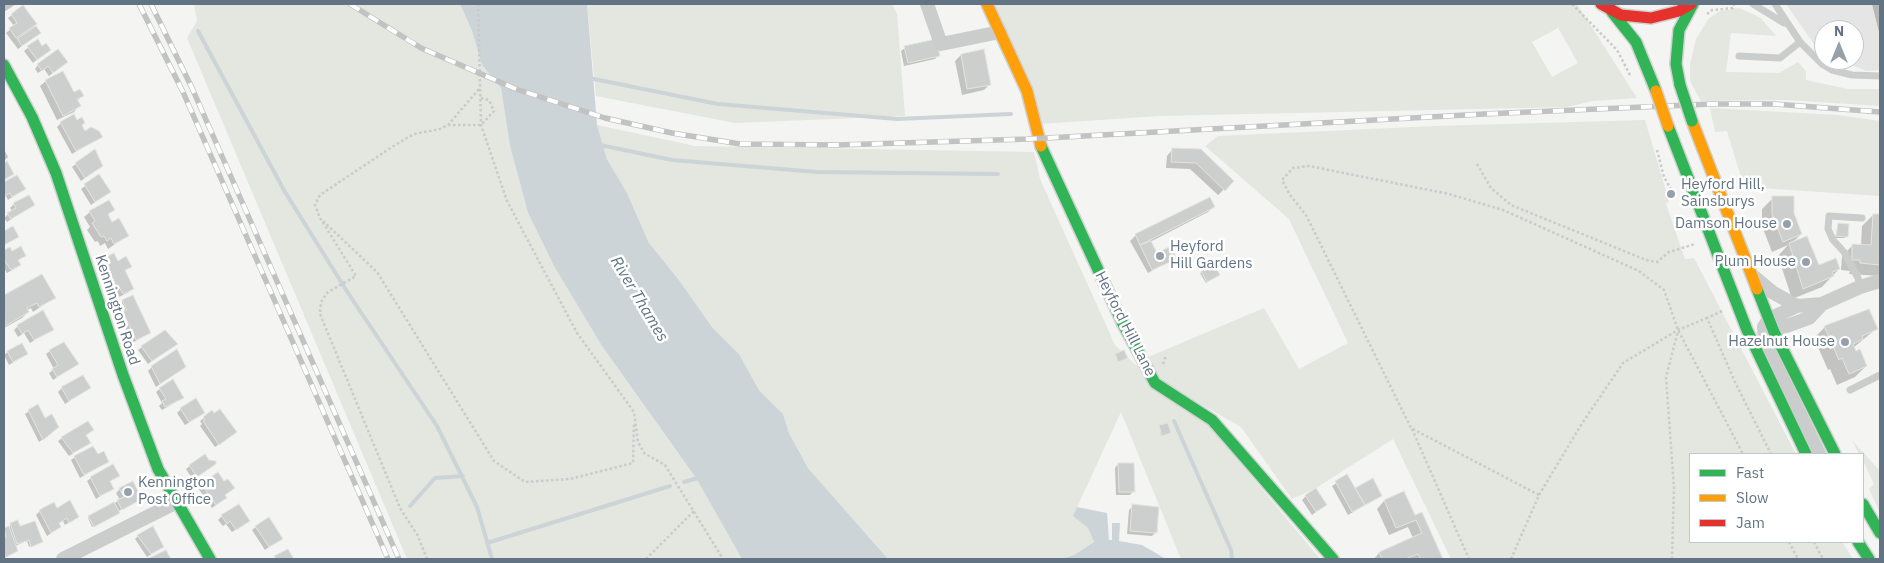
<!DOCTYPE html>
<style>
body{margin:0}
#map{position:relative;width:1884px;height:563px;overflow:hidden;background:#f4f4f2;font-family:"IBM Plex Sans",sans-serif}
canvas{display:block}
.frame{position:absolute;inset:0;border:5px solid #627483;pointer-events:none}
.legend{position:absolute;left:1689px;top:453px;width:175px;height:90px;box-sizing:border-box;background:#fff;border:1px solid #c0c7cd;margin:0;padding:6px 9px;list-style:none;font-size:15px;color:#627483}
.legend li{display:flex;align-items:center;gap:10px;height:25px}
.legend b{width:25px;border:1px solid #c0c7cd}
.north{position:absolute;left:1814px;top:20px;width:50px;height:50px;box-sizing:border-box;background:#fff;border:1px solid #c0c7cd;border-radius:50%;rotate:0deg;font-size:14px;font-weight:700;line-height:20px;text-align:center;color:#627483}
.north::after{content:'';display:block;margin:auto;width:18px;height:22px;background:#95a1aa;clip-path:polygon(50% 0,100% 100%,50% 72%,0 100%)}
</style>
<div id="map">
<canvas width="1884" height="563"></canvas>
<div class="frame"></div>
<ul class="legend">
<li><b style="height:6px;background:#30b455"></b>Fast</li>
<li><b style="height:6px;background:#ff9f0a"></b>Slow</li>
<li><b style="height:6px;background:#e5322d"></b>Jam</li>
</ul>
<div class="north">N</div>
</div>
<script>
const ctx = document.querySelector('canvas').getContext('2d');
ctx.lineJoin = 'round';
function paint(path, color) {
  ctx.fillStyle = color;
  ctx.fill(path, 'evenodd');
}
function toPath(rows) {
  const path = new Path2D();
  for (const r of rows) {
    path.moveTo(r[0], r[1]);
    for (let i = 2; i < r.length; i += 2) path.lineTo(r[i], r[i + 1]);
  }
  return path;
}
function stroke(path, color, width, dash) {
  ctx.strokeStyle = color;
  ctx.lineWidth = width;
  ctx.lineCap = dash ? 'butt' : 'round';
  ctx.setLineDash(dash || []);
  ctx.stroke(path);
}
function label(font, color, halo, rows, align = 'center') {
  ctx.font = font + ' "IBM Plex Sans",sans-serif';
  ctx.lineWidth = 5;
  ctx.setLineDash([]);
  ctx.textBaseline = 'middle';
  ctx.strokeStyle = halo;
  ctx.fillStyle = color;
  for (const [text, x, y, turn = 0] of rows) {
    ctx.save();
    ctx.translate(x, y);
    ctx.rotate((+turn || 0) * Math.PI / 180);
    ctx.textAlign = isNaN(turn) ? turn : align;
    if (halo) ctx.strokeText(text, 0, 0);
    ctx.fillText(text, 0, 0);
    ctx.restore();
  }
}
paint(toPath([
 [1786,4,1880,4,1880,70,1866,71,1841,60,1854,60,1854,30,1824,30,1824,52,1818,50]
]), '#e4e5e4');
paint(toPath([
 [194,4,460,4,472,31,482,65,501,87,510,146,528,213,554,266,602,346,696,478,742,559,407,559,187,38,197,21],
 [587,4,892,4,897,14,905,116,735,123,596,96],
 [990,4,1577,4,1637,98,1592,101,1567,107,1158,116,1040,124],
 [1558,28,1578,63,1552,77,1532,42],
 [1739,8,1761,18,1776,36,1731,33,1726,72,1779,73,1798,62,1806,71,1806,80,1848,89,1880,89,1880,106,1787,100,1701,101,1690,81,1690,64,1696,39,1709,18,1720,11],
 [1710,108,1838,115,1880,121,1880,196,1744,187,1727,131,1715,132],
 [1645,120,1669,201,1666,204,1685,259,1694,258,1796,454,1690,454,1690,542,1842,542,1853,559,1451,559,1393,439,1316,488,1292,499,1241,427,1160,381,1146,358,1264,308,1299,369,1348,343,1289,219,1205,146,1218,136,1435,126],
 [597,125,695,146,1034,152,1040,179,1115,345,1179,407,1208,424,1320,559,1181,559,1121,412,1073,516,1088,528,1094,542,1074,555,1061,559,888,559,808,468,789,433,783,414,759,390,739,354,712,327,679,280,649,243,627,193,607,159],
 [1852,440,1880,471,1880,513,1869,489,1874,484,1863,461,1863,454,1859,454]
]), '#e3e7e0');
paint(toPath([
 [460,4,587,4,597,125,607,159,627,193,649,243,679,280,712,327,739,354,759,390,783,414,789,433,808,468,888,559,742,559,696,478,602,346,554,266,528,213,510,146,501,88,482,65,472,31],
 [1077,507,1107,513,1109,540,1112,540,1112,523,1120,523,1119,541,1142,545,1166,559,1061,559,1074,555,1094,542,1088,528,1073,516]
]), '#ccd4d7');
paint(toPath([
 [4,4,16,4,4,12],
 [1872,4,1880,4,1880,36],
 [23,7,39,33,18,49,6,33,14,26,8,18],
 [37,41,42,47,49,50,33,63,24,51],
 [905,48,939,55,935,59,904,66,901,51],
 [983,51,989,85,984,90,962,95,955,61,961,55],
 [38,65,62,66,49,76,44,69,38,73,35,69],
 [46,81,82,96,77,101,79,106,74,112,57,120,40,86],
 [61,123,81,126,84,132,101,137,72,154,57,127],
 [4,149,8,157,4,161],
 [1172,150,1233,181,1218,195,1190,169,1166,168,1167,156],
 [76,164,101,166,81,181,72,167],
 [17,176,24,189,8,200,6,196,4,197,4,185],
 [99,176,105,195,91,205,81,189],
 [1773,198,1793,213,1801,234,1791,244,1818,267,1839,269,1822,287,1792,299,1778,256,1788,245,1772,252,1762,226,1762,209],
 [14,204,33,205,7,222,4,218,12,211,10,208],
 [1214,206,1208,212,1150,242,1157,255,1175,258,1148,273,1130,241,1136,235],
 [113,210,107,216,112,224,127,236,108,249,105,243,100,246,98,241,95,242,87,230,90,227,84,217,90,212],
 [1873,215,1880,215,1880,276,1849,274,1850,271,1841,270,1842,256,1853,245,1861,246,1862,226],
 [1838,225,1848,225,1845,238,1835,238],
 [9,248,12,253,25,255,18,261,19,264,16,268,7,273,4,268,4,251],
 [105,259,130,267,124,272,133,288,129,292,119,297,114,288,112,289,101,263],
 [1202,272,1217,276,1206,283,1200,273],
 [42,275,54,298,33,312,31,308,27,310,28,312,22,318,4,328,4,297],
 [123,301,150,333,132,343,120,317,123,314,119,305],
 [18,326,52,329,30,343,24,333,18,337,14,330],
 [1825,327,1876,329,1853,348,1866,366,1855,377,1837,385,1830,369,1828,370,1814,338],
 [176,344,148,364,138,350,142,347],
 [50,351,77,364,53,380,49,373,54,369,46,354],
 [8,352,27,354,9,365,4,355],
 [152,367,184,367,156,387,148,371],
 [62,388,89,388,65,404,58,392],
 [160,389,183,398,162,410,159,406,162,403,156,392],
 [37,406,52,433,39,442,25,414],
 [181,409,200,416,185,425,177,413],
 [204,418,231,436,215,447,200,426,202,424,200,421],
 [1160,426,1170,433,1161,436],
 [92,430,85,436,89,443,69,456,58,441,62,438],
 [97,456,108,461,80,478,71,460,75,457],
 [212,460,214,461,212,466,193,480,186,469,190,466],
 [1118,464,1133,491,1130,495,1116,495,1115,468],
 [118,476,109,482,112,488,96,499,87,481,91,478],
 [1347,476,1355,489,1381,496,1348,515,1332,486],
 [224,483,233,488,224,495,222,501,212,508,198,488,202,485],
 [120,489,141,498,92,527,88,518,120,500,116,493],
 [1306,496,1325,505,1312,515,1302,500],
 [1384,501,1415,517,1422,514,1442,559,1374,559,1379,553,1413,538,1408,527,1389,535,1377,509],
 [1133,506,1156,532,1152,536,1127,534,1129,510],
 [56,509,78,517,65,525,63,521,58,524,60,527,47,536,36,515,40,511],
 [222,516,245,524,232,532,226,524,223,526,218,520],
 [10,524,19,528,41,542,29,547,27,541,15,546,16,550,4,559,4,530,10,527],
 [256,527,281,538,265,550,252,530],
 [138,536,163,547,147,557,135,539]
]), '#0003');
stroke(toPath([
 [198,31,285,192,348,293,437,426,477,507,492,559],
 [589,78,718,104,897,119,1011,114],
 [600,145,672,160,817,172,998,174],
 [1174,421,1231,550,1232,559],
 [684,482,698,478],
 [410,506,435,478,463,476],
 [487,543,670,486]
]), '#ccd4d7', 4);
const building = toPath([
 [23,5,37,24,16,38,9,28,17,23,11,14,23,5],
 [36,26,41,33,22,46,17,39,36,26],
 [38,39,42,46,46,43,51,50,37,60,27,46,38,39],
 [936,39,940,56,908,63,904,46,936,39],
 [58,49,68,62,53,73,48,66,42,71,37,64,58,49],
 [984,49,991,85,967,89,961,54,984,49],
 [63,71,74,92,80,89,84,96,77,99,81,106,63,116,45,80,63,71],
 [74,114,77,120,82,117,85,123,82,125,85,131,91,127,99,131,103,137,76,151,60,122,74,114],
 [1172,148,1201,149,1234,181,1225,191,1196,163,1171,162,1172,148],
 [95,149,103,166,85,178,75,163,95,149],
 [7,161,14,174,4,180,4,163,7,161],
 [99,174,111,192,95,202,84,184,99,174],
 [17,175,26,189,12,197,10,193,4,196,4,182,17,175],
 [29,195,35,205,11,219,7,213,16,208,13,203,29,195],
 [1772,196,1794,196,1794,213,1802,234,1783,242,1772,214,1772,196],
 [1210,197,1215,207,1140,245,1135,234,1210,197],
 [109,200,115,210,108,214,112,222,119,218,129,236,114,244,111,238,107,241,104,236,101,237,92,223,95,221,89,211,109,200],
 [1873,214,1880,214,1880,265,1860,263,1860,260,1852,260,1852,244,1871,245,1873,214],
 [1838,223,1849,224,1848,237,1836,236,1838,223],
 [13,226,19,237,4,245,4,231,13,226],
 [1807,236,1819,265,1836,258,1840,269,1832,272,1834,276,1803,289,1789,243,1807,236],
 [1151,241,1157,253,1171,246,1177,259,1152,270,1140,245,1151,241],
 [21,246,26,256,18,260,21,265,11,270,4,260,4,250,10,247,12,251,21,246],
 [114,253,118,261,126,256,132,267,125,270,134,289,123,294,118,285,116,286,104,258,114,253],
 [1214,264,1220,275,1207,282,1201,271,1214,264],
 [42,274,56,298,39,307,37,303,27,308,29,312,5,326,4,295,42,274],
 [133,295,151,333,136,340,123,312,127,310,122,300,133,295],
 [1869,309,1878,329,1862,336,1863,339,1853,344,1856,351,1860,349,1867,366,1849,374,1842,358,1839,360,1824,326,1869,309],
 [43,310,54,330,34,340,28,330,22,334,17,325,43,310],
 [165,330,178,344,152,361,141,346,165,330],
 [64,342,79,364,57,377,52,369,58,365,49,350,64,342],
 [22,343,28,354,13,362,7,351,22,343],
 [177,349,186,367,160,384,151,366,177,349],
 [1124,350,1128,358,1118,362,1115,354,1124,350],
 [83,375,91,388,69,401,61,387,83,375],
 [173,379,184,398,165,407,162,401,166,399,159,388,173,379],
 [196,398,205,413,189,422,180,408,196,398],
 [38,404,45,418,52,414,59,427,43,440,28,410,38,404],
 [220,409,237,432,219,445,203,421,205,420,203,417,212,410,214,413,220,409],
 [88,421,94,430,86,435,91,443,73,453,61,437,88,421],
 [1168,423,1171,433,1162,436,1159,425,1168,423],
 [93,446,98,454,104,451,109,462,84,475,74,456,93,446],
 [205,454,209,460,216,461,216,464,197,477,189,465,205,454],
 [1118,463,1134,463,1135,492,1119,492,1118,463],
 [113,464,120,476,110,481,114,489,100,496,90,477,113,464],
 [218,472,224,481,228,479,235,488,225,495,227,498,216,505,201,484,218,472],
 [1347,474,1365,505,1352,512,1335,481,1347,474],
 [1373,478,1382,496,1365,505,1355,488,1373,478],
 [133,481,142,499,122,510,117,500,124,497,119,488,133,481],
 [1316,488,1327,505,1316,512,1305,495,1316,488],
 [1404,491,1415,515,1422,512,1443,559,1421,559,1418,554,1405,559,1382,559,1379,552,1422,533,1416,520,1396,528,1384,500,1404,491],
 [70,500,79,517,69,523,67,518,59,523,61,527,51,533,39,510,54,502,57,508,70,500],
 [114,502,120,513,94,527,88,516,114,502],
 [239,504,250,521,236,530,230,521,227,524,221,515,239,504],
 [1132,504,1159,507,1157,533,1130,531,1132,504],
 [269,517,283,539,269,547,255,526,269,517],
 [18,520,20,526,35,521,43,542,31,547,29,540,17,544,10,523,18,520],
 [9,526,18,551,4,558,4,538,6,537,4,528,9,526],
 [153,526,164,547,151,554,137,535,153,526],
 [288,549,294,559,276,559,274,556,288,549],
 [166,550,171,559,147,559,166,550]
]);
paint(building, '#cdcfce');
stroke(building, '#e3e3e2', 1);
const fast = toPath([
 [1612,12,1636,42,1656,91],
 [4,65,32,117,56,173,123,375,158,469,210,559],
 [1680,85,1676,64,1679,30,1693,4],
 [1668,126,1747,330,1806,454],
 [1041,146,1123,324,1155,383,1212,420,1333,559],
 [1757,289,1774,332,1835,454],
 [1863,504,1880,533],
 [1858,542,1869,559]
]);
const slow = toPath([
 [987,4,1027,91,1041,146],
 [1692,121,1757,289]
]);
const jam = toPath([
 [1601,4,1621,15,1651,18,1679,11,1691,4]
]);
stroke(fast, '#d0d2d2', 14);
stroke(slow, '#d0d2d2', 14);
stroke(jam, '#d0d2d2', 14);
stroke(toPath([
 [478,4,481,125,507,201,577,333,634,412,638,442,644,453,665,465,723,559],
 [1572,4,1617,50,1630,75],
 [1707,14,1712,10,1733,8,1734,4],
 [448,125,481,125,494,111,489,100,481,98],
 [1657,150,1664,177,1674,194],
 [1477,164,1491,188,1511,205,1646,260,1657,262,1669,252,1695,244],
 [323,221,377,272,494,461,525,482,570,479,633,463,634,423],
 [1722,311,1707,318,1735,382,1771,454],
 [1163,364,1166,356],
 [1412,429,1469,559],
 [1539,495,1411,428,1306,215,1290,195,1282,180,1293,168,1309,166,1449,194,1503,210,1639,271,1664,290,1678,330,1743,454],
 [1789,542,1798,559],
 [1814,542,1823,559],
 [427,559,418,536,400,508,320,314,321,302,328,292,356,276,320,218,315,205,320,195,395,145,414,134,440,129,448,125,479,89],
 [646,559,694,511],
 [1511,559,1539,495,1581,425,1623,363,1678,330,1707,318],
 [1672,559,1674,488,1666,377,1678,331]
]), '#c9caca', 2.5, [2.5, 2.5]);
stroke(toPath([
 [1753,4,1784,23],
 [1775,4,1800,42,1822,64,1832,70,1852,75,1880,76],
 [1739,56,1780,58,1800,42],
 [1860,287,1858,278,1844,252,1833,240,1828,229,1829,216,1862,218],
 [1850,390,1880,375]
]), '#cbcdcd', 7);
stroke(toPath([
 [927,4,941,44,1000,32],
 [1754,277,1772,292,1797,306],
 [1767,333,1809,318,1822,304],
 [1819,454,1765,342,1764,327,1769,319,1797,306,1822,304,1860,287,1880,281],
 [63,559,175,503]
]), '#cbcdcd', 14);
stroke(fast, '#30b455', 11);
stroke(slow, '#ff9f0a', 11);
stroke(jam, '#e5322d', 11);
const rail = toPath([
 [139,4,183,92,388,559],
 [151,4,192,88,399,559],
 [350,4,421,48,516,89,605,118,672,133,740,144,837,145,1029,139,1484,114,1711,104,1774,104,1880,112]
]);
stroke(rail, '#c1c3c3', 5.5);
stroke(rail, '#fff', 4, [11]);
const fastBridge = toPath([
 [1680,85,1692,121]
]);
const slowBridge = toPath([
 [1656,91,1668,126]
]);
stroke(fastBridge, '#d1d2d1', 14, []);
stroke(slowBridge, '#d1d2d1', 14, []);
stroke(fastBridge, '#30b455', 11);
stroke(slowBridge, '#ff9f0a', 11);
for (const [x, y, r, color] of [
 [1671,194,5,"#95a1aa"],
 [1787,224,5,"#95a1aa"],
 [1160,256,5,"#95a1aa"],
 [1806,262,5,"#95a1aa"],
 [1845,342,5,"#95a1aa"],
 [128,492,5,"#95a1aa"]
]) {
  const dot = new Path2D();
  dot.arc(x, y, r, 0, 2 * Math.PI);
  ctx.fillStyle = color;
  ctx.fill(dot);
  stroke(dot, '#fff', 2);
}
label('15px', '#627483', '#fff', [
 ["Heyford Hill,",1681,185],
 ["Sainsburys",1681,202],
 ["Damson House",1777,224,"right"],
 ["Heyford",1170,247],
 ["Hill Gardens",1170,264],
 ["Plum House",1796,262,"right"],
 ["Hazelnut House",1835,342,"right"],
 ["Kennington",138,483],
 ["Post Office",138,500]
], 'left');
label('15px', '#627483', '#fff', [
 ["Kennington Road",117,310,72],
 ["Heyford Hill Lane",1125,324,63]
]);
label('italic 16px', '#5e7680', '#fff', [
 ["River Thames",639,299,59]
]);
</script>
